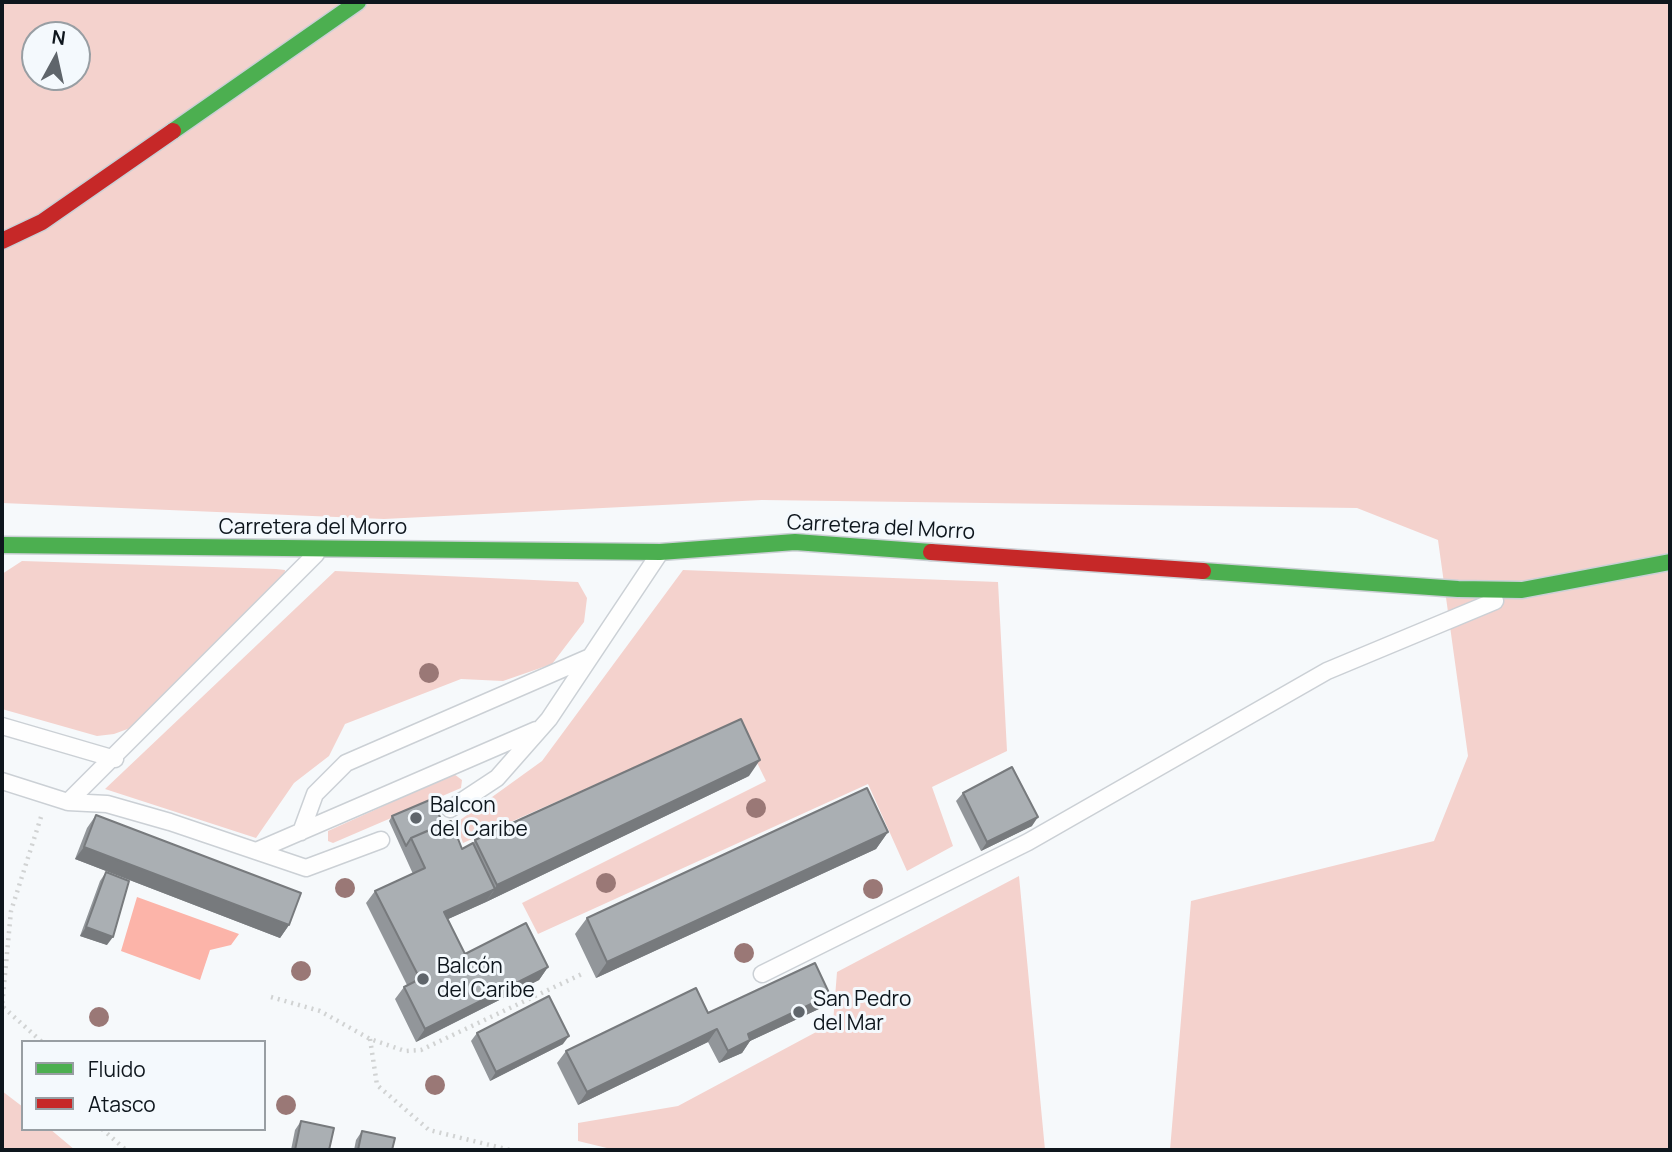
<!DOCTYPE html>
<meta charset="utf-8">
<style>
body{margin:0}
#map{position:relative;width:1672px;height:1152px;overflow:hidden;background:#f6f9fb;font-family:Manrope,sans-serif}
canvas{display:block}
.frame{position:absolute;inset:0;border:4px solid #0e161d;pointer-events:none}
.legend{position:absolute;left:21px;top:1040px;width:245px;height:91px;box-sizing:border-box;background:#f4f9fd;border:2px solid #989ea3;margin:0;padding:9px 12px;list-style:none;font-size:21px;color:#0e161d}
.legend li{display:flex;align-items:center;gap:14px;height:35px}
.legend b{width:35px;border:2px solid #989ea3}
.north{position:absolute;left:21px;top:21px;width:70px;height:70px;box-sizing:border-box;background:#f4f9fd;border:2px solid #989ea3;border-radius:50%;rotate:8deg;font-size:19px;font-weight:700;line-height:28px;text-align:center;color:#0e161d}
.north::after{content:'';display:block;margin:auto;width:24px;height:32px;background:#5f656b;clip-path:polygon(50% 0,100% 100%,50% 72%,0 100%)}
</style>
<div id="map">
<canvas width="1672" height="1152"></canvas>
<div class="frame"></div>
<ul class="legend">
<li><b style="height:9px;background:#4caf50"></b>Fluido</li>
<li><b style="height:9px;background:#c62828"></b>Atasco</li>
</ul>
<div class="north">N</div>
</div>
<script>
const ctx = document.querySelector('canvas').getContext('2d');
ctx.lineJoin = 'round';
function paint(path, color) {
  ctx.fillStyle = color;
  ctx.fill(path, 'evenodd');
}
function toPath(rows) {
  const path = new Path2D();
  for (const r of rows) {
    path.moveTo(r[0], r[1]);
    for (let i = 2; i < r.length; i += 2) path.lineTo(r[i], r[i + 1]);
  }
  return path;
}
function stroke(path, color, width, dash) {
  ctx.strokeStyle = color;
  ctx.lineWidth = width;
  ctx.lineCap = dash ? 'butt' : 'round';
  ctx.setLineDash(dash || []);
  ctx.stroke(path);
}
function label(font, color, halo, rows, align = 'center') {
  ctx.font = font + ' Manrope,sans-serif';
  ctx.lineWidth = 6;
  ctx.setLineDash([]);
  ctx.textBaseline = 'middle';
  ctx.strokeStyle = halo;
  ctx.fillStyle = color;
  for (const [text, x, y, turn = 0] of rows) {
    ctx.save();
    ctx.translate(x, y);
    ctx.rotate((+turn || 0) * Math.PI / 180);
    ctx.textAlign = isNaN(turn) ? turn : align;
    if (halo) ctx.strokeText(text, 0, 0);
    ctx.fillText(text, 0, 0);
    ctx.restore();
  }
}
paint(toPath([
 [2,2,1670,2,1670,1150,1170,1150,1191,901,1434,841,1468,756,1438,540,1357,508,762,500,384,519,2,503],
 [35,35,77,35,77,77,35,77],
 [22,561,276,569,285,570,284,580,133,727,114,734,97,736,2,709,2,574],
 [683,570,998,582,1007,751,932,787,953,846,907,871,868,784,538,934,522,903,766,781,737,722,463,843,456,823,542,761],
 [335,571,578,582,587,598,584,622,552,664,503,681,461,679,345,724,329,756,294,783,256,838,105,789],
 [454,774,462,780,461,788,333,843,328,841,328,831],
 [1019,876,1045,1150,615,1150,578,1141,578,1123,678,1106,833,1023,837,972],
 [2,1091,23,1107,23,1129,50,1129,75,1150,2,1150]
]), '#f4d2cd');
paint(toPath([
 [137,897,239,934,231,945,210,950,200,980,121,951]
]), '#fcb4a9');
const lane = toPath([
 [2,726,115,759],
 [2,781,68,802,107,804,170,822,306,868,381,840],
 [68,802,316,554],
 [450,809,497,778,549,719,659,554],
 [301,832,315,794,346,763,590,657],
 [256,851,536,730],
 [762,974,1028,842,1327,671,1495,601]
]);
const fast = toPath([
 [173,131,358,2],
 [2,545,660,552,795,542,931,552],
 [1203,571,1458,589,1522,590,1670,562]
]);
const jam = toPath([
 [2,241,42,222,173,131],
 [931,552,1203,571]
]);
stroke(lane, '#cbd0d5', 19);
stroke(fast, '#cbd0d5', 19);
stroke(jam, '#cbd0d5', 19);
stroke(toPath([
 [41,817,11,911,2,1006,42,1042],
 [271,997,320,1011,370,1039,405,1051,421,1050,584,973],
 [370,1039,377,1085,429,1130,510,1150],
 [102,1129,126,1150]
]), '#d1d3d3', 4.5, [2, 5]);
stroke(lane, '#fefefe', 16);
stroke(fast, '#4caf50', 16);
stroke(jam, '#c62828', 16);
ctx.fillStyle = '#9a7876';
for (const [x, y] of [
 [429,673],
 [756,808],
 [606,883],
 [345,888],
 [873,889],
 [744,953],
 [301,971],
 [99,1017],
 [435,1085],
 [286,1105]
]) {
  ctx.beginPath();
  ctx.arc(x, y, 10, 0, 2 * Math.PI);
  ctx.fill();
}
paint(toPath([
 [749,776,486,902,448,919,465,954,548,967,539,980,416,1042,395,999,404,987,407,985,366,903,375,891,413,874,389,821,392,816,443,824,462,849,473,843,475,840],
 [963,793,1032,826,981,851,956,801],
 [96,815,289,925,280,938,75,859,87,828],
 [888,832,876,849,596,978,575,934,587,918],
 [106,872,107,945,80,936,100,881],
 [830,995,821,1008,750,1041,742,1053,719,1063,708,1042,578,1105,557,1063,566,1051,708,1013],
 [477,1033,563,1044,490,1081,471,1041],
 [301,1121,329,1150,291,1150,295,1130],
 [362,1131,392,1150,354,1150,356,1140]
]), '#92969a');
paint(toPath([
 [760,760,749,776,486,902,497,885],
 [1038,817,1032,826,981,851,987,842],
 [888,832,876,849,596,978,607,962],
 [84,847,289,925,280,938,75,859],
 [495,889,486,902,435,925,444,912],
 [86,927,113,937,107,945,80,936],
 [548,967,539,980,416,1042,425,1029],
 [830,995,821,1008,750,1041,742,1053,719,1063,728,1051,748,1034],
 [717,1029,708,1042,578,1105,587,1092],
 [569,1036,563,1044,490,1081,496,1072]
]), '#777a7d');
const building = toPath([
 [741,719,760,760,497,885,475,840,741,719],
 [1012,767,1038,817,987,842,963,793,1012,767],
 [867,788,888,832,607,962,587,918,867,788],
 [432,799,443,824,411,838,406,846,392,816,432,799],
 [96,815,301,893,289,925,84,847,96,815],
 [451,821,462,849,473,843,495,889,444,912,465,954,526,923,548,967,425,1029,404,987,420,979,375,891,425,868,411,838,451,821],
 [106,872,129,881,113,937,86,927,106,872],
 [815,963,830,995,748,1034,750,1040,728,1051,717,1029,587,1092,566,1051,696,988,708,1013,815,963],
 [549,996,569,1036,496,1072,477,1033,549,996],
 [301,1121,334,1128,329,1150,295,1150,301,1121],
 [362,1131,395,1138,392,1150,358,1150,362,1131]
]);
paint(building, '#aaafb3');
stroke(building, '#777a7d', 2);
for (const [x, y, r, color] of [
 [416,818,7,"#5f656b"],
 [423,979,7,"#5f656b"],
 [799,1012,7,"#5f656b"]
]) {
  const dot = new Path2D();
  dot.arc(x, y, r, 0, 2 * Math.PI);
  ctx.fillStyle = color;
  ctx.fill(dot);
  stroke(dot, '#f4f9fd', 2.5);
}
label('21px', '#0e161d', '#f4f9fd', [
 ["Carretera del Morro",313,528],
 ["Carretera del Morro",881,528,3]
]);
label('21px', '#0e161d', '#f4f9fd', [
 ["Balcon",430,806],
 ["del Caribe",430,830],
 ["Balcón",437,967],
 ["del Caribe",437,991],
 ["San Pedro",813,1000],
 ["del Mar",813,1024]
], 'left');
</script>
